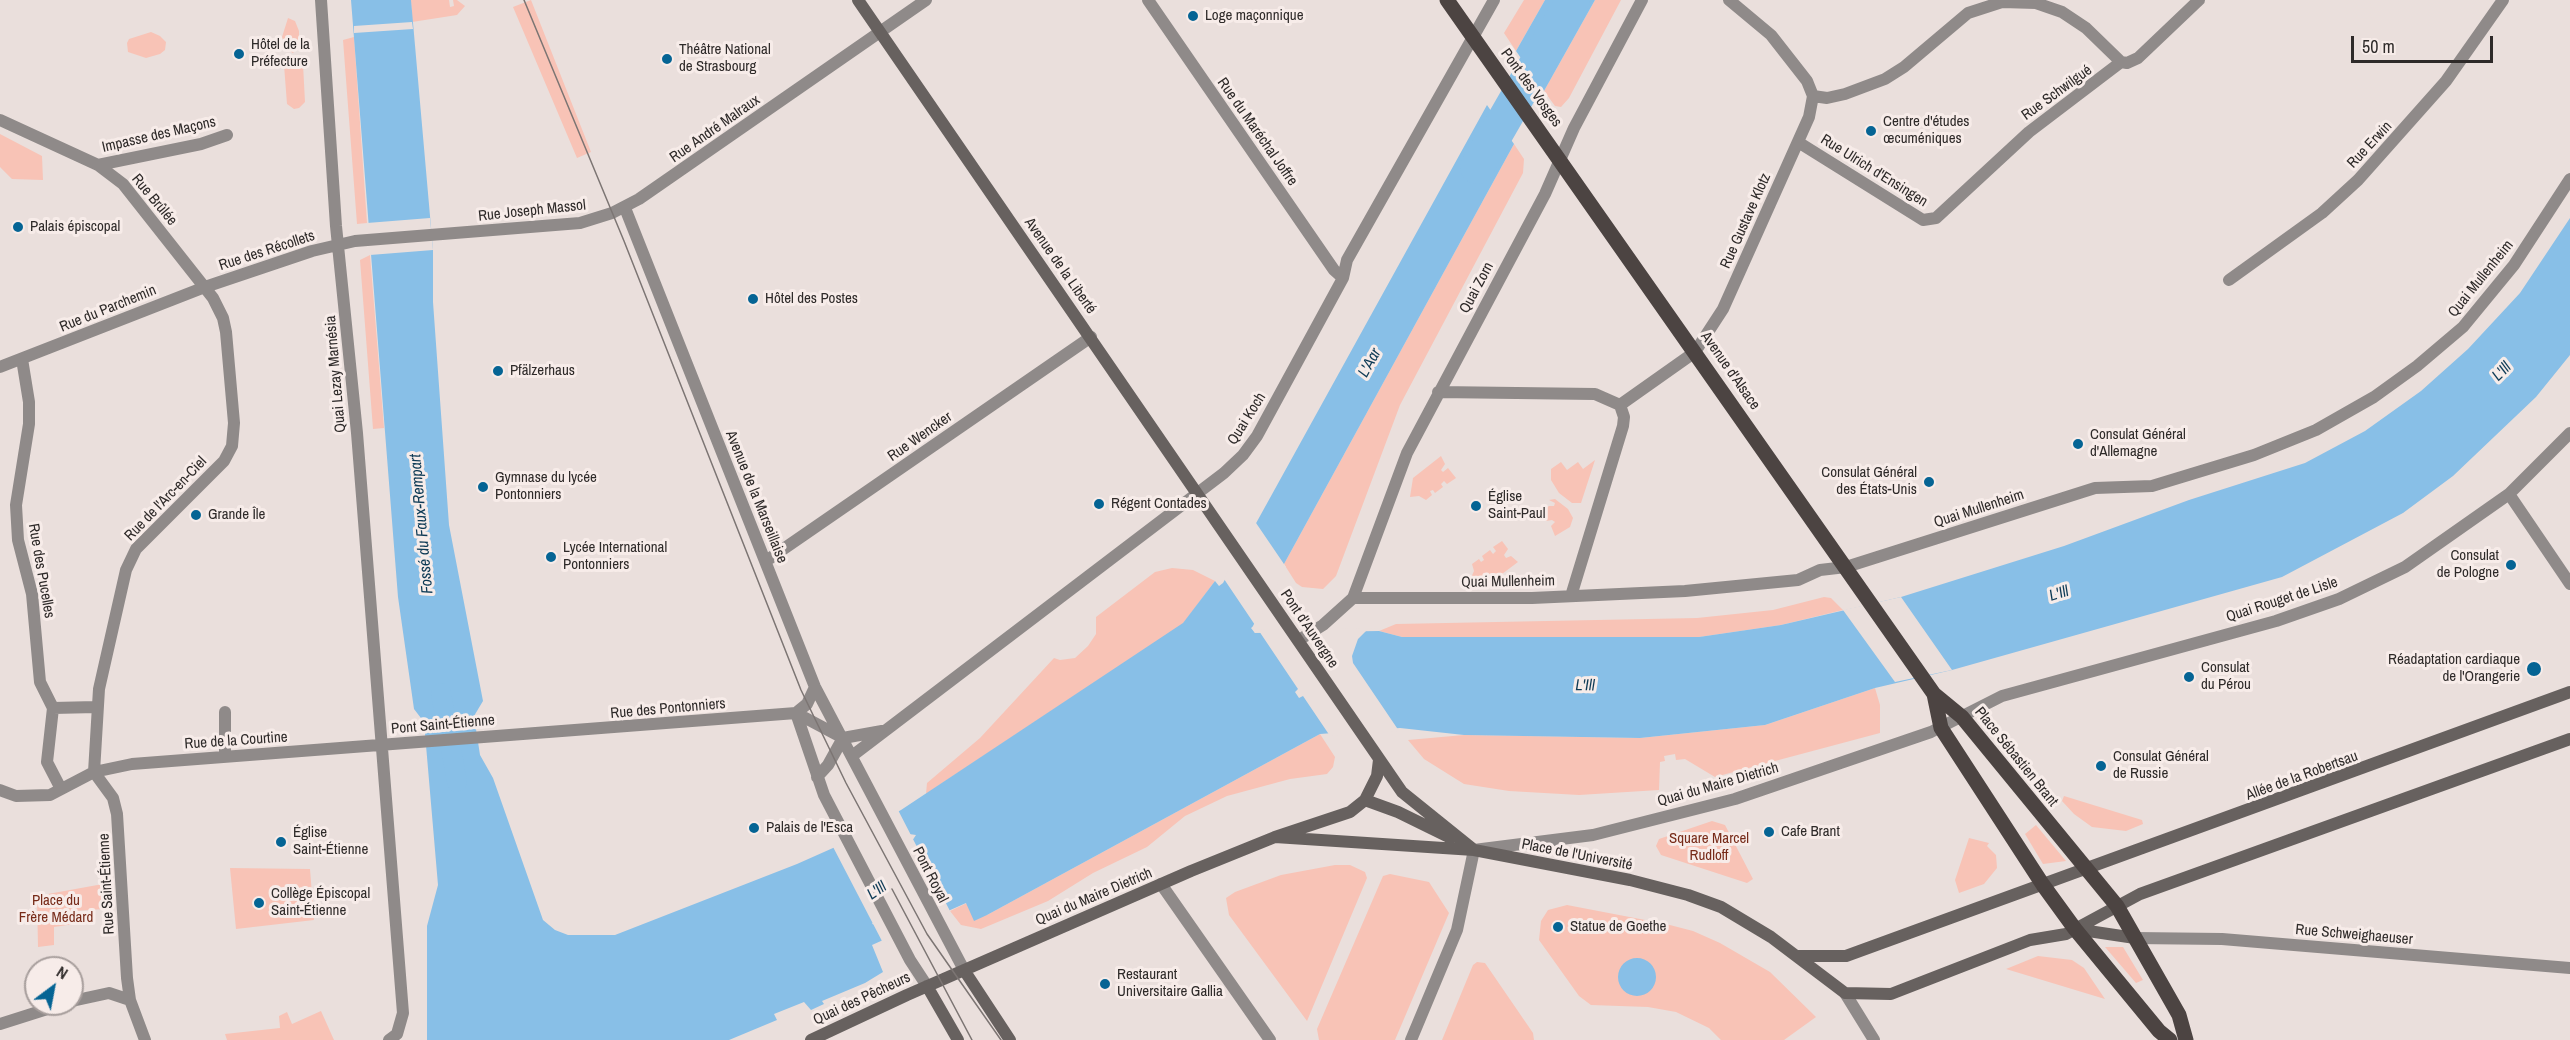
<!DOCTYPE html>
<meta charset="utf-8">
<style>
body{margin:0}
#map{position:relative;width:2570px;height:1040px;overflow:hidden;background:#eadfdc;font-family:"Archivo Narrow",sans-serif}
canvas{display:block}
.north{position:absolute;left:24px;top:956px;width:60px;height:60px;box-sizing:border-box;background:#f7ece9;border:2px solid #a79e9c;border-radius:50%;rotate:32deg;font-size:16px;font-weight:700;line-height:24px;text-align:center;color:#2e2a29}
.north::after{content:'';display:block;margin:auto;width:21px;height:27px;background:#056494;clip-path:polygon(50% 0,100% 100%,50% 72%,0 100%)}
.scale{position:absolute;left:2351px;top:36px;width:142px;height:27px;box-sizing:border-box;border:3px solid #2e2a29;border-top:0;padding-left:8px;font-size:18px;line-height:21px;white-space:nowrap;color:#2e2a29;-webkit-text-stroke:4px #f7ece9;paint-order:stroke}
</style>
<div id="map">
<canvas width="2570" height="1040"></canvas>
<div class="north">N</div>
<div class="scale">50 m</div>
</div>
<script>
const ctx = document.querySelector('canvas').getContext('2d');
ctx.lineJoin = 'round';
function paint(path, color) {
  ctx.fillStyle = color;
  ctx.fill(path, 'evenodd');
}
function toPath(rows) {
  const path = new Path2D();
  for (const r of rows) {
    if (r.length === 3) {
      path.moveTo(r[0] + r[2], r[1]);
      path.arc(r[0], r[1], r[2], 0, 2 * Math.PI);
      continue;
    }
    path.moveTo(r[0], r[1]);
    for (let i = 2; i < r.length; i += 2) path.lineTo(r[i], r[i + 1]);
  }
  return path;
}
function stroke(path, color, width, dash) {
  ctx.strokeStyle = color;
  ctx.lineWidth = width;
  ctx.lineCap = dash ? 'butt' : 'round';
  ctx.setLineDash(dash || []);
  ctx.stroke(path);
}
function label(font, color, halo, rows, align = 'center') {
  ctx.font = font + ' "Archivo Narrow",sans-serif';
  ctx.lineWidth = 6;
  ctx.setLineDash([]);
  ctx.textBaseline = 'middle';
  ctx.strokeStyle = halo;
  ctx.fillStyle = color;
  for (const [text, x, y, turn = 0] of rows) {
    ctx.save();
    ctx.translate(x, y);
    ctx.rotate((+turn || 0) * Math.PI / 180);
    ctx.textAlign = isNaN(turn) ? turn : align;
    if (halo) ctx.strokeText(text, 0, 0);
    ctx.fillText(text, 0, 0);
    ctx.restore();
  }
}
paint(toPath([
 [411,0,449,0,450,7,454,6,453,0,457,0,465,6,457,15,412,22],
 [531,0,591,152,577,158,513,7],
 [1524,0,1545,0,1516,51,1504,33],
 [1595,0,1621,0,1569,98,1561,107,1555,106,1544,91],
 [288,18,295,21,299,31,299,45,293,53,288,50,282,37],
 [151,32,160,36,166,42,165,50,160,54,146,58,128,52,127,43,129,39],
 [354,37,367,223,357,224,343,40],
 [298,60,303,64,305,102,299,108,294,109,287,104,284,65,287,61,294,63],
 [0,134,42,156,43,180,12,179,0,167],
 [1514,144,1524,159,1523,173,1400,405,1336,576,1323,589,1302,587,1296,583,1284,564],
 [370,255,384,428,373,429,360,260],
 [1441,456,1445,464,1441,470,1443,472,1448,468,1456,478,1447,484,1444,481,1441,484,1443,487,1435,493,1433,490,1430,491,1432,495,1426,500,1419,496,1410,497,1413,478],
 [1595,460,1581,503,1572,503,1559,493,1551,480,1551,469,1561,462,1567,470,1578,462,1583,469],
 [1555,499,1568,509,1573,518,1570,527,1555,536,1551,526,1555,522,1552,520,1546,521,1540,513,1549,506,1554,506,1555,503,1549,500],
 [1502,541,1508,549,1504,555,1506,558,1511,556,1518,562,1490,583,1470,580,1474,571,1472,564,1479,559,1481,562,1484,560,1482,556,1490,550,1493,554,1496,551,1493,547],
 [1172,568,1193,570,1215,581,1183,624,926,794,927,783,980,738,1054,658,1060,660,1075,658,1088,646,1096,634,1096,617,1155,572],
 [1824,597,1831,598,1843,610,1781,625,1699,637,1402,637,1379,631,1396,624,1697,618,1773,610],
 [1875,688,1880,705,1880,733,1715,777,1685,759,1676,760,1675,754,1664,756,1665,761,1660,762,1659,790,1579,795,1509,791,1464,784,1424,759,1408,740,1464,735,1640,738,1765,725],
 [1320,734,1335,757,1333,767,1327,774,1290,779,1227,796,1185,816,1147,847,1093,873,1048,901,981,929,961,925,950,911,967,903,987,915],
 [2064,796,2142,820,2143,824,2126,831,2092,827,2074,814,2062,801],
 [1712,821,1725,825,1753,879,1747,883,1661,855,1656,846,1659,839],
 [2036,825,2066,861,2043,864,2025,834],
 [1969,838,1989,843,1987,846,1996,855,1997,868,1984,884,1959,893,1955,880],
 [1335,865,1350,865,1365,872,1367,878,1307,1021,1229,915,1226,898,1235,892,1281,875],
 [230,868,310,869,314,920,236,929],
 [1390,874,1429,882,1449,913,1395,1040,1319,1040,1317,1029,1383,876],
 [103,884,105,909,74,911,74,924,54,927,54,945,38,947,37,896],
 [1567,905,1666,924,1693,931,1720,943,1770,972,1816,1017,1784,1040,1721,1040,1709,1028,1676,1012,1648,1007,1591,1005,1579,996,1539,940,1541,921,1548,910],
 [2105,947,2123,947,2143,980,2136,983],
 [2038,956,2072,960,2084,968,2105,999,2006,969],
 [1477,962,1485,963,1533,1033,1534,1040,1442,1040,1473,965],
 [321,1011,334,1040,227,1040,225,1034,280,1028,279,1016,287,1012,292,1024]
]), '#f8c3b6');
paint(toPath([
 [351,0,411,0,433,250,433,302,449,525,483,701,474,716,480,755,493,778,543,920,555,930,568,935,615,935,797,864,833,848,901,810,1183,623,1215,581,1219,586,1223,583,1487,105,1514,144,1284,564,1252,628,1255,633,1379,631,1402,637,1699,637,1781,625,1901,597,2064,546,2189,500,2305,463,2365,431,2421,391,2468,349,2520,293,2570,218,2570,355,2536,397,2453,476,2403,513,2282,577,1952,670,1875,688,1765,725,1640,738,1464,735,1400,728,1320,734,987,915,974,921,966,903,872,945,883,972,865,983,822,1001,824,1004,811,1010,804,1002,774,1014,777,1020,729,1040,427,1040,427,926,438,885,424,722,414,709,398,597],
 [448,714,456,718,458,752,454,757,447,753,443,719],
 [909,834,916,835,912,841,852,871,845,870,849,864],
 [936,889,943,889,939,895,879,925,872,924,876,918],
 [1545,0,1595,0,1544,91,1516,51],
 [1637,977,19]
]), '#88bfe7');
paint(toPath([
 [412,22,413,29,354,33,354,26],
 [430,218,433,250,370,255,367,223],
 [1254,520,1286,567,1256,625,1256,630,1379,628,1367,630,1358,639,1352,656,1353,663,1399,731,1330,736,1303,696,1299,698,1295,692,1298,689,1259,631,1255,633,1251,628,1255,625,1224,579],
 [1901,597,1952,670,1895,682,1843,610],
 [897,808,951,913,883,943,832,845]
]), '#eadfdc');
stroke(toPath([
 [441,693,457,782]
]), '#88bfe7', 20);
stroke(toPath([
 [1477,167,1573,0]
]), '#88bfe7', 34);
stroke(toPath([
 [321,0,336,226,357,433,403,1013,397,1034,389,1040],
 [1148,0,1334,270,1343,278],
 [1813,96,1827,98,1845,94,1885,79,1904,67,1968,13,2002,2,2036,3,2062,12,2086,28,2121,62],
 [0,120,98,165,123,184,213,298,223,318,226,332,234,423,232,446,224,461,136,549,126,570,99,689,94,772],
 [1798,142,1923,220,1936,218,2029,132,2121,62,2127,63,2138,58,2199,0],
 [98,165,201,144,227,135],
 [625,208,815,687,964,970],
 [2229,280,2322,213,2358,180,2446,81,2503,0],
 [22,359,29,402,29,424,16,505,18,540,32,594,40,682,53,708,47,762,61,789],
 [0,367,205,287,312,251,355,241,580,223,612,213,639,199,926,0],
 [1438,392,1595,394,1620,405,1624,417,1623,426,1571,596],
 [1620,405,1695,352,1723,309,1809,117,1813,96,1807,81,1771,35,1729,0],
 [2509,494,2570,584],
 [766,561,1091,337],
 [1353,598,1407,453,1545,194,1574,128,1642,0],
 [1299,640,1323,625,1353,598,1532,598,1685,591,1798,580,1820,570,1846,567,2095,488,2152,486,2254,455,2316,430,2374,397,2417,366,2463,327,2514,265,2570,179],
 [53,708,96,707],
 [796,713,824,795,910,960,927,986],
 [796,713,843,738,882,731],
 [225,756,225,712],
 [852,756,1224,473,1243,455,1257,436,1343,278,1347,260,1494,0],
 [94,772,113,798,117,814,127,978,130,1000,145,1040],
 [817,777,828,765,843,738],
 [0,790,16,796,50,795,94,772,132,764,796,713,807,704,815,687],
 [1161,884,1270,1040],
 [2135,938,2222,939,2570,968],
 [1845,993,1874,1040],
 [72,1001,109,993,130,1000],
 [0,1024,63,1004],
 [1411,1040,1457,930,1474,850,1593,835,1735,799,1931,732,2002,696,2276,621,2339,599,2405,567,2509,494,2570,433]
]), '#8f8a89', 12);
stroke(toPath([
 [858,0,1402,792,1474,850],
 [1365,800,1377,776,1379,760],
 [1275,837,1474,850,1630,880,1688,895,1721,907,1771,937,1845,993,1891,994,2030,940,2066,934,2140,894,2570,739],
 [2075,929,2135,938],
 [1796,956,1846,956,2570,692],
 [964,970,1010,1040],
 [927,986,958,1040],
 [811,1040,907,995,1191,871,1275,837,1350,812,1365,800,1398,812,1451,838]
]), '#67615f', 12);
stroke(toPath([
 [1447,0,1934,694,1962,717,2117,906,2179,1015,2186,1040],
 [1934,694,1941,728,2043,885,2075,929,2159,1031,2170,1040]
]), '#4c4442', 15);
stroke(toPath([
 [524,0,624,241,801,690,846,783,927,934,1001,1040],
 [892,889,972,1040]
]), '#7c7573', 1.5);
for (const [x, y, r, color] of [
 [1193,16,6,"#056494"],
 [239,54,6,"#056494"],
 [667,59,6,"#056494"],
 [1871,131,6,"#056494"],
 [18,227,6,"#056494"],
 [753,299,6,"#056494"],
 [498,371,6,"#056494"],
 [2078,444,6,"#056494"],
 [1929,482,6,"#056494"],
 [483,487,6,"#056494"],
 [1099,504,6,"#056494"],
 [1476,506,6,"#056494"],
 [196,515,6,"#056494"],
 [551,557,6,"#056494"],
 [2511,565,6,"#056494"],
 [2534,669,8,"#056494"],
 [2189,677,6,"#056494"],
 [2101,766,6,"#056494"],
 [754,828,6,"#056494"],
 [1769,832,6,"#056494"],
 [281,842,6,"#056494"],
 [259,903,6,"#056494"],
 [1558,927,6,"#056494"],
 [1105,984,6,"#056494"]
]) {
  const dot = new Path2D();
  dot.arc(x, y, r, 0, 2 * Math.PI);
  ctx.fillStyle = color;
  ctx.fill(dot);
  stroke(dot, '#f7ece9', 2);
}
label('15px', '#2e2a29', '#f7ece9', [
 ["Loge maçonnique",1205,16],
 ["Hôtel de la",251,45],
 ["Préfecture",251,62],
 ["Théâtre National",679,50],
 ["de Strasbourg",679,67],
 ["Centre d'études",1883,122],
 ["œcuméniques",1883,139],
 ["Palais épiscopal",30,227],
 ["Hôtel des Postes",765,299],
 ["Pfälzerhaus",510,371],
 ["Consulat Général",2090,435],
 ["d'Allemagne",2090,452],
 ["Consulat Général",1917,473,"right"],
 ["des États-Unis",1917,490,"right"],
 ["Gymnase du lycée",495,478],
 ["Pontonniers",495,495],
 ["Église",1488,497],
 ["Saint-Paul",1488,514],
 ["Régent Contades",1111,504],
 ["Grande Île",208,515],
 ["Lycée International",563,548],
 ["Pontonniers",563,565],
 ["Consulat",2499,556,"right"],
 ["de Pologne",2499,573,"right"],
 ["Réadaptation cardiaque",2520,660,"right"],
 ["de l'Orangerie",2520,677,"right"],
 ["Consulat",2201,668],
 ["du Pérou",2201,685],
 ["Consulat Général",2113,757],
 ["de Russie",2113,774],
 ["Palais de l'Esca",766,828],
 ["Cafe Brant",1781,832],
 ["Église",293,833],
 ["Saint-Étienne",293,850],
 ["Collège Épiscopal",271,894],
 ["Saint-Étienne",271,911],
 ["Statue de Goethe",1570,927],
 ["Restaurant",1117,975],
 ["Universitaire Gallia",1117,992]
], 'left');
label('15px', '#2e2a29', '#f7ece9', [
 ["Pont des Vosges",1531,88,54],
 ["Rue Schwilgué",2057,93,-36],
 ["Rue André Malraux",715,129,-35],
 ["Rue du Maréchal Joffre",1257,132,55],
 ["Impasse des Maçons",159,135,-13],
 ["Rue Erwin",2370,145,-47],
 ["Rue Ulrich d'Ensingen",1874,171,32],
 ["Rue Brûlée",154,200,50],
 ["Rue Joseph Massol",532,211,-6],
 ["Rue Gustave Klotz",1746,221,-66],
 ["Rue des Récollets",267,251,-18],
 ["Avenue de la Liberté",1060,266,55],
 ["Quai Mullenheim",2481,279,-51],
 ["Quai Zorn",1477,288,-62],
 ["Rue du Parchemin",108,309,-22],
 ["Avenue d'Alsace",1730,371,55],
 ["Quai Lezay Marnésia",336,374,-95],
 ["Quai Koch",1247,419,-58],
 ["Rue Wencker",920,437,-35],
 ["Avenue de la Marseillaise",756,497,68],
 ["Rue de l'Arc-en-Ciel",166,499,-46],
 ["Quai Mullenheim",1979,509,-18],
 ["Rue des Pucelles",41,571,80],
 ["Quai Mullenheim",1508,582,-1],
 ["Quai Rouget de Lisle",2282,600,-18],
 ["Pont d'Auvergne",1309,629,56],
 ["Rue des Pontonniers",668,709,-5],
 ["Pont Saint-Étienne",443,725,-5],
 ["Rue de la Courtine",236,741,-4],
 ["Place Sébastien Brant",2016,757,51],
 ["Allée de la Robertsau",2302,776,-20],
 ["Quai du Maire Dietrich",1718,785,-16],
 ["Place de l'Université",1577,855,11],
 ["Pont Royal",930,875,63],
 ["Rue Saint-Étienne",107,884,-93],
 ["Quai du Maire Dietrich",1094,897,-23],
 ["Rue Schweighaeuser",2354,935,5],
 ["Quai des Pêcheurs",862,999,-25]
]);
label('15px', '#772b19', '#f7ece9', [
 ["Square Marcel",1709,839],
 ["Rudloff",1709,856],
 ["Place du",56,901],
 ["Frère Médard",56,918]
]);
label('italic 16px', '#0d3a55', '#f7ece9', [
 ["L'Aar",1370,363,-61],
 ["L'Ill",2502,372,-45],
 ["Fossé du Faux-Rempart",422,524,-95],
 ["L'Ill",2059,594,-17],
 ["L'Ill",1585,686,1],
 ["L'Ill",877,891,-34]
]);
</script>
